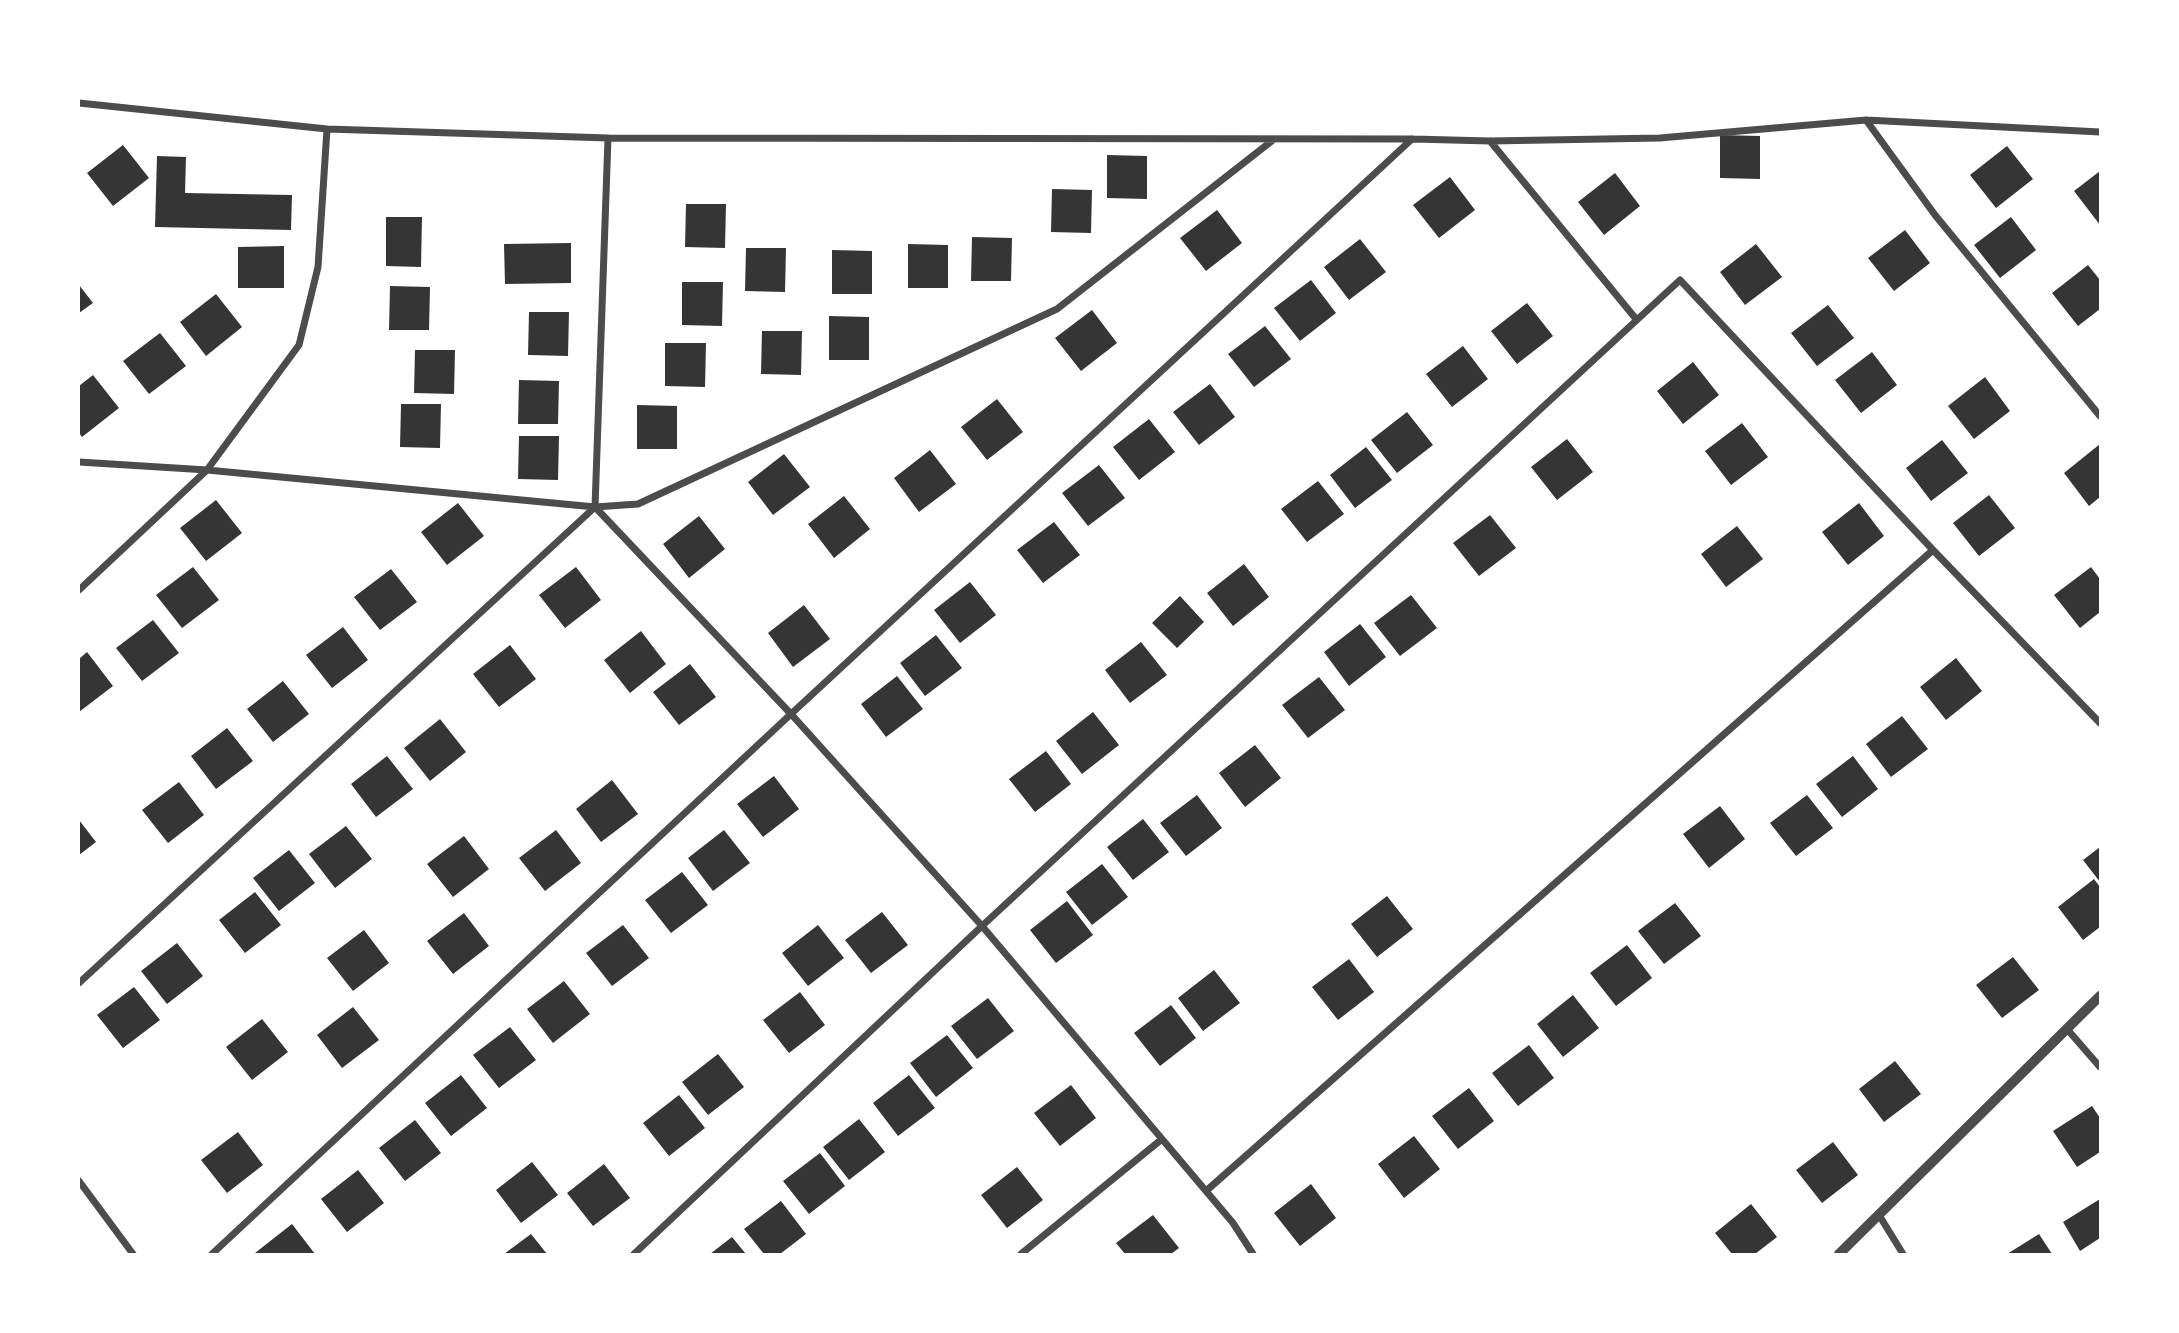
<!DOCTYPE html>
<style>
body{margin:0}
#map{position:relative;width:2179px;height:1333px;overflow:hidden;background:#fff;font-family:"Nunito Sans",sans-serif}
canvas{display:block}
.frame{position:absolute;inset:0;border:80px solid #fff;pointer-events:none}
</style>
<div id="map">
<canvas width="2179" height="1333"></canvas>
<div class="frame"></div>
</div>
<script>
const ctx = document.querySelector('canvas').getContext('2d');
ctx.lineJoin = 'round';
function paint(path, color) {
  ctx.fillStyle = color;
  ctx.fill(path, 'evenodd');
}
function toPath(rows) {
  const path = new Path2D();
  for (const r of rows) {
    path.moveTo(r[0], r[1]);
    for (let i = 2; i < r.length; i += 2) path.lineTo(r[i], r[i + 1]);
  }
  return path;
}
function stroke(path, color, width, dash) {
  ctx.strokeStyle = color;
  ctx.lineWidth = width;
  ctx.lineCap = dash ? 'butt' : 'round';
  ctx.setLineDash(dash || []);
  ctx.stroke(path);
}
paint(toPath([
 [1720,135,1760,136,1760,179,1720,178],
 [123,145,149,178,113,206,87,173],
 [2007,146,2033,179,1996,208,1970,175],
 [1107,155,1147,156,1147,199,1107,198],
 [157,156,186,157,185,193,292,195,291,230,155,227],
 [2100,171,2100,225,2074,191],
 [1615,173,1640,206,1604,235,1578,202],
 [1450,177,1475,210,1439,238,1413,205],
 [1052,189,1092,190,1091,233,1051,232],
 [686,204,726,204,725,248,685,247],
 [1217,210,1242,243,1206,271,1180,238],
 [386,217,422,217,421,267,386,266],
 [2011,217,2036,250,2000,278,1974,245],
 [1905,230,1930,263,1894,291,1868,258],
 [972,237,1012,238,1011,281,971,281],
 [1360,239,1386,272,1349,300,1324,267],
 [571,243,571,283,505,284,504,244],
 [908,244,948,245,948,288,908,288],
 [1756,244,1782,277,1745,305,1720,272],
 [284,246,284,288,238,288,238,247],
 [746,248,786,248,785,292,745,291],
 [832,250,872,251,872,294,832,294],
 [2088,265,2100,280,2100,309,2078,326,2052,293],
 [1311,280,1336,313,1300,341,1274,308],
 [682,282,723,282,722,326,682,325],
 [79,285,93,303,79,313],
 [390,286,430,287,429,330,389,330],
 [216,294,242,327,206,356,180,322],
 [1527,303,1553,336,1517,364,1491,331],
 [1828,305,1854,338,1817,366,1791,333],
 [1092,310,1117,343,1081,371,1055,338],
 [529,312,569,312,568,356,528,355],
 [829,316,869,317,869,360,829,360],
 [1265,326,1291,359,1254,387,1228,354],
 [762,331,802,331,801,375,761,374],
 [160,333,186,366,149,394,123,361],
 [665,343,706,343,705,387,665,386],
 [1463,346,1488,379,1452,407,1426,374],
 [415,350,455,350,454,394,414,393],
 [1872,352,1897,385,1861,413,1835,380],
 [1693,362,1719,395,1683,424,1657,391],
 [93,375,119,408,82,437,79,433,79,386],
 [1985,377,2010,411,1974,439,1948,406],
 [519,380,559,381,558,424,518,424],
 [1210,384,1235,417,1199,445,1173,412],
 [997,399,1023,432,987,460,961,427],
 [401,404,441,404,440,448,400,447],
 [637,405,677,406,677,449,637,449],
 [1407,412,1433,445,1397,473,1371,440],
 [1149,419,1175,452,1139,480,1113,447],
 [1742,423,1768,457,1731,485,1705,451],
 [519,436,559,436,558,480,518,479],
 [1567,439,1593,472,1557,500,1531,467],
 [1942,440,1968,473,1931,501,1906,468],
 [2100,444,2100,497,2089,506,2064,473],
 [1366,447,1392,480,1355,508,1330,475],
 [930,450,956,484,919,512,894,478],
 [784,454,810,487,773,515,748,482],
 [1099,465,1125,498,1088,526,1062,493],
 [1318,481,1344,514,1307,542,1281,509],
 [1989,495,2015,528,1979,556,1953,523],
 [844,496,870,529,834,558,808,524],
 [216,500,242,533,206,561,180,528],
 [458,503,484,536,447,565,421,532],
 [1859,503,1884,536,1848,565,1822,532],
 [1490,515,1516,548,1479,576,1453,543],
 [699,516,725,549,689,578,663,544],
 [1054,522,1080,555,1043,583,1017,550],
 [1737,526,1763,559,1726,587,1701,554],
 [1244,564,1269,597,1233,626,1207,593],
 [193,567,219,600,182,628,156,595],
 [576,567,601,600,565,628,539,595],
 [2091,567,2100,579,2100,612,2080,628,2054,595],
 [391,569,417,602,380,630,354,597],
 [970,582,996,615,960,643,934,610],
 [1411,595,1437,628,1400,656,1374,623],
 [1180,596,1204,622,1177,648,1152,623],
 [804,605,830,639,793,667,768,633],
 [153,620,179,653,142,681,116,648],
 [1360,624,1386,657,1349,686,1324,652],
 [343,627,368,660,332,688,306,655],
 [641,631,666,664,630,693,604,660],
 [936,635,962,668,925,696,900,663],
 [1141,642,1167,675,1130,703,1105,670],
 [510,645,536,679,499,707,473,674],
 [87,652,113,686,79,712,79,659],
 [1956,658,1982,691,1946,720,1920,687],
 [690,664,716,697,679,725,653,692],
 [897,676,923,709,886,737,861,704],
 [1319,677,1345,710,1308,738,1282,705],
 [283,681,309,714,273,742,247,709],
 [1093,712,1119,745,1082,774,1056,741],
 [1902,716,1928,749,1891,777,1866,744],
 [440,719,466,752,430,781,404,748],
 [227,728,253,761,216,789,191,756],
 [1255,745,1281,778,1245,807,1219,773],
 [1046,751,1071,784,1035,812,1009,779],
 [387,756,413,789,376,817,351,784],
 [1853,756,1878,789,1842,817,1816,784],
 [774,776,799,809,763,837,737,804],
 [612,780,638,814,601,842,576,809],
 [179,782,204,815,168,843,142,810],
 [1197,795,1222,828,1186,856,1160,823],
 [1807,795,1833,828,1796,856,1770,823],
 [1720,806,1745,839,1709,868,1683,834],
 [1143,819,1169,852,1133,880,1107,847],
 [79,820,96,842,79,855],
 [346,826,372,859,335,888,309,854],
 [556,830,581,863,545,891,519,858],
 [724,830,750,863,713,891,688,858],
 [464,836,489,869,453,897,427,864],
 [2100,847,2100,882,2083,860],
 [289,850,315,883,279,911,253,878],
 [1102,864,1128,897,1092,925,1066,892],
 [682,872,708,905,671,933,645,900],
 [2094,879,2100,887,2100,927,2083,940,2058,907],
 [255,892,281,925,245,953,219,920],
 [1387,896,1413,929,1377,957,1351,924],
 [1067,901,1093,935,1056,963,1030,930],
 [1675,903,1701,936,1664,964,1638,931],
 [882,912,908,945,871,973,845,940],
 [464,913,489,946,453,974,427,941],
 [623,925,649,958,612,986,586,953],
 [818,925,844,958,808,986,782,953],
 [364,930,389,963,353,991,327,958],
 [177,943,203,976,167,1004,141,971],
 [1627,945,1652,978,1616,1006,1590,973],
 [2013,957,2039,990,2002,1018,1976,985],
 [1349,959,1374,992,1338,1020,1312,987],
 [1214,970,1240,1003,1203,1031,1178,998],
 [564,981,590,1014,553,1043,527,1009],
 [134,987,160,1020,123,1048,97,1015],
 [800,992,825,1025,789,1053,763,1020],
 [1573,995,1599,1028,1563,1057,1537,1024],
 [988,998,1014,1031,977,1059,951,1026],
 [1171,1005,1196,1038,1160,1066,1134,1033],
 [353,1007,379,1040,342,1068,317,1035],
 [262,1019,288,1052,252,1080,226,1047],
 [510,1027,536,1060,499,1088,473,1055],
 [947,1035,973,1068,936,1097,910,1063],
 [1529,1045,1554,1078,1518,1106,1492,1073],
 [718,1054,744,1087,708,1115,682,1082],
 [1895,1061,1921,1094,1884,1122,1859,1089],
 [461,1075,487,1108,451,1136,425,1103],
 [909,1075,935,1108,898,1136,873,1103],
 [1071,1085,1096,1118,1060,1146,1034,1113],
 [1469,1088,1494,1121,1458,1149,1432,1116],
 [679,1095,705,1128,669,1156,643,1123],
 [2092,1106,2100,1118,2100,1152,2077,1167,2053,1131],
 [859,1119,885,1152,849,1180,823,1147],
 [415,1120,441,1153,405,1181,379,1148],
 [238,1132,263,1165,227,1193,201,1160],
 [1414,1136,1440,1169,1404,1198,1378,1164],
 [1833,1142,1858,1175,1822,1203,1796,1170],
 [820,1153,845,1186,809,1214,783,1181],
 [532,1162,558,1195,521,1223,496,1190],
 [604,1164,630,1198,593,1226,567,1193],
 [1017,1167,1043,1200,1007,1228,981,1195],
 [358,1170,384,1203,347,1232,321,1199],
 [1311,1184,1336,1218,1300,1246,1274,1213],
 [2100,1199,2100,1238,2080,1251,2063,1222],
 [781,1201,806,1234,780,1254,764,1254,744,1229],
 [1751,1204,1777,1237,1755,1254,1732,1254,1715,1233],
 [1153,1215,1179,1248,1171,1254,1125,1254,1116,1243],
 [292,1224,315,1254,257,1254,255,1253],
 [531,1234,547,1254,504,1254],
 [2039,1234,2052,1254,2007,1254],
 [732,1237,746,1254,710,1254]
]), '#353535');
stroke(toPath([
 [79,103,327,129,608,138,1413,139,1490,141,1660,138,1866,120,2100,132],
 [1866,120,1935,215,2100,416],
 [1490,141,1636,319],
 [79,462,207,470,595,507,638,504,1057,309,1273,140],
 [595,507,791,714,982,926,1233,1223,1253,1254],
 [79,590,207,470,299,345,318,267,327,129],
 [79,983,595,507,608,138],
 [2067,1029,2100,1067],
 [79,1181,133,1254],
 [1206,1191,1933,550],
 [1879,1215,1903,1254],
 [212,1254,791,714,1412,139],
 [634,1254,982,926,1680,280,1933,550,2100,723],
 [1021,1254,1162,1139]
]), '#4c4c4c', 7);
stroke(toPath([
 [1839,1254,2100,996]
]), '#4c4c4c', 10);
</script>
